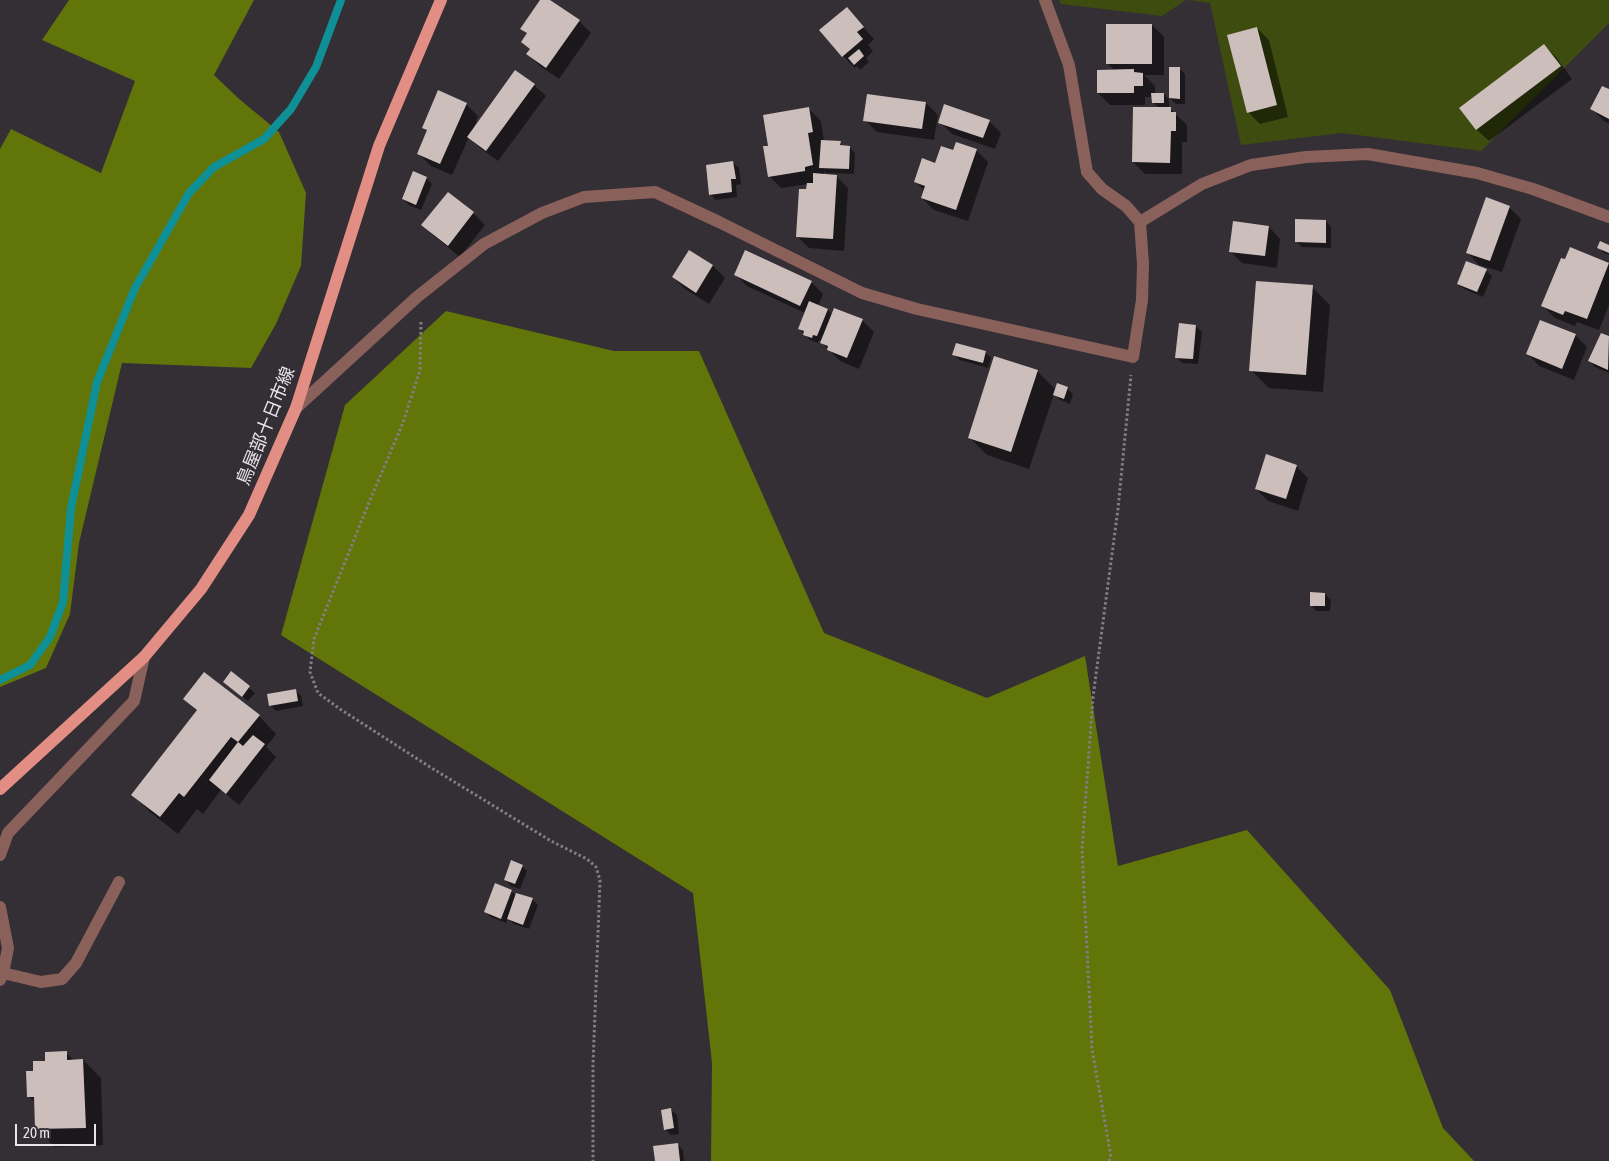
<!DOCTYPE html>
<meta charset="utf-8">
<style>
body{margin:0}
#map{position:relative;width:1609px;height:1161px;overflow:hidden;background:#342e35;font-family:"Asap Condensed",sans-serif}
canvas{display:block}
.scale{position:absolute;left:15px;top:1124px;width:81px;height:22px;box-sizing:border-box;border:2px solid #e8e4e9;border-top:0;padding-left:6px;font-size:15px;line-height:18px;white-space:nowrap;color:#e8e4e9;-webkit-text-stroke:4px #342e35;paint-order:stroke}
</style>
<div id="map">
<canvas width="1609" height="1161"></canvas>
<div class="scale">20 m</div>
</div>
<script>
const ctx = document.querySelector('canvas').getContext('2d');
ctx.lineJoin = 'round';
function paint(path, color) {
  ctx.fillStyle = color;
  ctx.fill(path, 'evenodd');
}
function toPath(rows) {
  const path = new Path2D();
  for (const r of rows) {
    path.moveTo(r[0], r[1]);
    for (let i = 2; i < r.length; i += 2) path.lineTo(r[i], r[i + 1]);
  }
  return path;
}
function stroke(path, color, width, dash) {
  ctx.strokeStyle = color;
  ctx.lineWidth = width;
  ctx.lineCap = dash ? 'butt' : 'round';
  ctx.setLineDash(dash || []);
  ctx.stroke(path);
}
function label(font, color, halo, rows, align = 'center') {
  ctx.font = font + ' "Asap Condensed","Noto Sans JP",sans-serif';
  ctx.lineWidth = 5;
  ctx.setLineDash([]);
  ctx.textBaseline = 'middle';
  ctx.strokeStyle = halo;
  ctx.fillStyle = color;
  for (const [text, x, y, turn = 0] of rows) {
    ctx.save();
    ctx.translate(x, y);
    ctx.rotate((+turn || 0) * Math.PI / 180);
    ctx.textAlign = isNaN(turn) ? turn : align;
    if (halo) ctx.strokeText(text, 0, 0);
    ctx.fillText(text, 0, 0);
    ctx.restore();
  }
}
paint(toPath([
 [1059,0,1186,0,1162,16,1061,4],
 [1189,0,1609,0,1609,23,1481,151,1342,133,1241,145,1210,3]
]), '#3f4c10');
paint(toPath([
 [69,0,254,0,214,75,238,98,279,132,306,193,301,266,276,324,251,368,122,363,79,543,70,614,46,668,0,687,0,149,11,129,101,173,135,81,42,40],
 [446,311,614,351,699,351,824,633,987,698,1085,656,1118,866,1247,830,1390,990,1443,1128,1474,1161,711,1161,712,1063,693,893,281,635,345,405]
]), '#617509');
paint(toPath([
 [541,0,548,0,579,21,591,33,559,79,540,66,528,54,531,50,522,42,528,34,522,28],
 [847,9,874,39,868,45,873,51,866,58,869,62,860,70,857,66,855,68,843,56],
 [1152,25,1164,37,1164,75,1144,75,1155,86,1155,94,1164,94,1169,100,1169,108,1187,125,1187,142,1182,142,1182,174,1145,174,1133,162,1159,108,1153,102,1153,97,1145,97,1145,105,1110,105,1098,93,1115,71,1107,63],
 [1257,28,1269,40,1288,117,1260,124,1248,112],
 [1544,45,1556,57,1572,79,1489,141,1477,130,1461,108],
 [1180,69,1185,74,1185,104,1176,104,1170,98],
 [534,85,546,96,498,161,480,148,469,137,452,175,431,166,419,154,428,132,423,127,466,104,478,116,474,128],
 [1609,91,1609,124,1604,121,1592,109],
 [926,103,938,115,934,140,877,132,865,120],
 [809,109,821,121,824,142,840,143,844,147,849,147,855,153,854,174,826,173,824,171,824,175,836,176,848,188,844,251,809,248,797,236,808,184,781,188,769,176,769,147],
 [989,121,1001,133,995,149,952,134,940,122],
 [976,150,988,162,968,221,934,210,922,198,925,191,916,182,954,151],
 [733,163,739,168,741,184,736,185,737,197,716,200,710,194],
 [426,178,432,184,421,210,409,205,403,199],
 [1509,207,1521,219,1502,272,1479,265,1468,253],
 [473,213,485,225,460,257,435,237,423,225],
 [1326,221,1331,227,1331,248,1302,247,1296,241],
 [1269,227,1280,239,1277,268,1242,263,1230,251],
 [1609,246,1609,255,1604,253,1599,248],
 [1571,248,1609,264,1609,305,1599,330,1577,322,1575,326,1555,318,1543,306],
 [689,251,713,266,725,278,709,304,685,289,673,277],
 [1486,270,1492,276,1483,297,1464,289,1458,284],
 [735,274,811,282,823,294,818,306,828,310,833,315,862,320,874,332,859,369,840,361,822,343,822,341,819,340,818,343,810,340,804,334,799,328,805,313,747,286],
 [1312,287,1330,305,1323,392,1269,388,1251,370],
 [1541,321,1576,336,1587,347,1574,380,1539,366,1528,354],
 [1196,326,1202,332,1198,364,1182,363,1176,357],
 [1601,334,1609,338,1609,373,1595,367,1590,361],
 [985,352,991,358,988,368,960,360,954,355],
 [1037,371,1056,390,1067,388,1073,394,1070,404,1060,400,1054,394,1029,469,987,455,969,437],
 [1296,466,1308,478,1298,511,1268,501,1256,489],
 [1325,594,1331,600,1330,611,1316,611,1311,605],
 [231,673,255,693,248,701,230,687],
 [295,690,301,696,303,706,276,711,270,705],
 [185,699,259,716,276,734,266,747,276,757,239,805,221,790,203,814,197,809,178,834,150,812,133,795,197,711],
 [522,866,527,871,520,889,511,886,505,880],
 [511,891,516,896,532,899,538,905,529,929,514,924,508,919,506,923,491,917,485,912],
 [66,1053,74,1060,83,1060,101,1078,103,1145,55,1147,37,1129,36,1103,28,1096,35,1072,46,1062],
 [671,1110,677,1115,679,1134,671,1135,665,1129],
 [677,1144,683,1150,684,1161,656,1161]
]), '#0007');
stroke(toPath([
 [0,680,30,665,50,637,63,602,71,508,97,382,135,288,189,193,214,167,264,139,291,109,316,67,341,0]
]), '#0e9096', 8);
paint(toPath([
 [540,0,550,0,580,20,546,68,526,54,530,49,521,42,527,33,520,29],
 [847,7,864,27,857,32,863,39,842,57,819,30],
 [1106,24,1152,24,1152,64,1106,64],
 [1257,27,1277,105,1247,113,1227,35],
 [1544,44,1561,66,1476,130,1459,108],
 [859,49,864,56,854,65,848,58],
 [1169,67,1180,67,1180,99,1169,98],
 [1134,69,1134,72,1143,73,1143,86,1134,86,1134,93,1097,93,1097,70],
 [515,70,535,84,486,151,467,137],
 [1602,86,1609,89,1609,119,1590,109],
 [438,90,467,103,440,164,417,154,427,130,422,128],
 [1151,93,1164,93,1164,103,1152,103],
 [867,94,926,102,922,129,863,121],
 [944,104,990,120,983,138,938,123],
 [809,107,813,132,808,133,813,165,805,167,805,171,768,177,763,146,768,146,763,115],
 [1133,107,1171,107,1171,112,1176,112,1176,131,1171,131,1170,163,1132,162],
 [821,140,841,141,840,145,850,146,849,169,819,168],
 [956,142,977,149,956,210,921,198,925,186,914,182,922,158,935,163,941,146,953,150],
 [733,161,736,179,731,179,732,192,709,195,706,165],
 [413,171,427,177,416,205,402,199],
 [813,173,837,175,833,239,796,237,799,189,806,189,807,183,813,183],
 [448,192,474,212,448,246,421,225],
 [1486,197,1510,206,1490,261,1466,253],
 [1295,219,1326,220,1326,243,1295,242],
 [1233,221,1269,226,1265,256,1229,252],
 [1600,241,1609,245,1609,253,1597,248],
 [1570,247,1609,263,1587,319,1565,311,1563,315,1541,306,1561,258,1565,259],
 [689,250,713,265,696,293,672,277],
 [745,250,812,281,800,306,734,275],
 [1466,261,1487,269,1477,292,1457,284],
 [1256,281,1313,285,1306,375,1249,371],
 [809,301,828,309,817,336,813,335,812,338,803,335,804,331,798,329],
 [834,308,863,319,847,358,827,350,828,346,820,343],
 [1540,320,1576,334,1562,369,1526,354],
 [1179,323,1196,325,1193,359,1175,358],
 [1601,333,1609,336,1608,370,1588,361],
 [956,343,986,351,983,363,952,355],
 [994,356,1038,370,1011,452,968,438],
 [1057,383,1068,387,1064,399,1053,395],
 [1266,454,1297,465,1286,499,1255,489],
 [1310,592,1325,593,1325,606,1310,606],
 [231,671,250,686,242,697,223,682],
 [204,672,260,715,238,742,231,737,184,797,179,793,160,817,131,795,197,710,183,699],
 [296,689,298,701,269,706,267,694],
 [253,735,265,744,226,794,209,780,238,742,243,746],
 [511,860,523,865,515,884,504,880],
 [495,883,512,890,501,919,484,912],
 [516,893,533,898,523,925,507,919],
 [67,1051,67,1060,83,1059,86,1128,35,1129,34,1097,27,1097,26,1071,33,1071,33,1061,45,1061,45,1052],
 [671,1108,674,1128,664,1130,661,1110],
 [678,1143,680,1161,655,1161,653,1146]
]), '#cbbebb');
stroke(toPath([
 [421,322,420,370,403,423,370,500,314,639,310,672,318,693,340,709,430,767,551,841,587,859,596,867,600,880,593,1065,593,1161],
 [1109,1161,1111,1157,1092,1049,1082,849,1093,697,1118,509,1131,375]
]), '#837e84', 3, [2.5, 2.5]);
stroke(toPath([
 [1140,222,1202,184,1251,165,1306,157,1368,154,1477,173,1533,189,1609,217],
 [296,408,417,297,484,244,542,213,584,197,655,192,719,222,862,293,917,309,1133,357,1142,300,1143,264,1140,222,1126,206,1102,189,1087,172,1069,65,1045,0],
 [0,855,8,833,134,701,144,657],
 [0,907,8,948,3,973,0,980],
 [3,973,41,982,62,979,76,963,119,882]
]), '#8a605b', 12);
stroke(toPath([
 [0,789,144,657,201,589,249,515,296,408,379,146,441,0]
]), '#e38e84', 12);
label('18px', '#e8e4e9', '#342e35', [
 ["鳥屋部十日市線",266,426,-68]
]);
</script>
